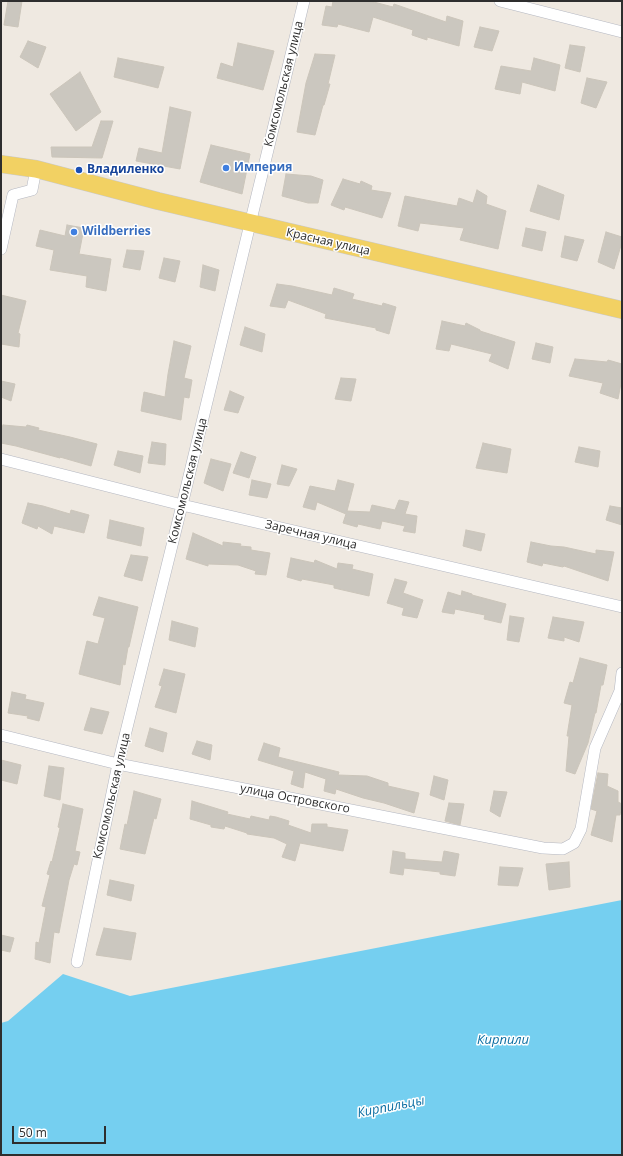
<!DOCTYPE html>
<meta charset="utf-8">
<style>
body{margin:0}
#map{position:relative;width:623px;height:1156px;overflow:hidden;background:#efe9e1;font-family:"Open Sans",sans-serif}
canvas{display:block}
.frame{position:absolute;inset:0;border:2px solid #2e2e2e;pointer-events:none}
.scale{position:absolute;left:12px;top:1126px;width:94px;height:18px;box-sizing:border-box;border:2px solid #2e2e2e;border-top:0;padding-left:5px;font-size:12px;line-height:14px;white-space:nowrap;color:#2e2e2e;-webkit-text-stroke:3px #fff;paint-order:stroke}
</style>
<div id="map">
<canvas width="623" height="1156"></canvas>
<div class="frame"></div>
<div class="scale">50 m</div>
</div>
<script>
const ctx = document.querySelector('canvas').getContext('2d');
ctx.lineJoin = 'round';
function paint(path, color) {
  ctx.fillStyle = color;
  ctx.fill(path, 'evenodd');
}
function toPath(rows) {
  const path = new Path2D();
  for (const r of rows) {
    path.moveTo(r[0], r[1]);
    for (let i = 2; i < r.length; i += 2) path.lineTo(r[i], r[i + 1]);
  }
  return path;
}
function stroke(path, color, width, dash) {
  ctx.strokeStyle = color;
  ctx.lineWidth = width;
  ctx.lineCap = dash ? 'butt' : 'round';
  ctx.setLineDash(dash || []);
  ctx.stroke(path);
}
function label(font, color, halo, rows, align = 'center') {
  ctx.font = font + ' "Open Sans",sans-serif';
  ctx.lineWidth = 3;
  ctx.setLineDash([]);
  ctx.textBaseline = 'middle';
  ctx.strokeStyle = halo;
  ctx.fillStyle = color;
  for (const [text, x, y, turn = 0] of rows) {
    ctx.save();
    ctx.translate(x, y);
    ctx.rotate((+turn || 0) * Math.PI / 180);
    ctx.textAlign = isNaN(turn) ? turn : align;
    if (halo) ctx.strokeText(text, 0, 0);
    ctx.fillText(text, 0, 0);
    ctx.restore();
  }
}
paint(toPath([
 [622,900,622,1155,1,1155,1,1023,8,1021,63,974,130,996]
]), '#75cff0');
const building = toPath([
 [8,1,22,1,18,27,4,25,8,1],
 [333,1,370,1,393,7,394,4,446,22,447,16,463,21,459,46,427,37,427,40,412,35,413,30,373,17,369,32,338,24,337,27,322,25,326,6,332,7,333,1],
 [480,27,499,31,492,51,474,47,480,27],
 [28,41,46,47,38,68,20,57,28,41],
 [238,43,274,51,263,90,217,78,221,63,233,67,238,43],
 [570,45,585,47,580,72,565,68,570,45],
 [315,54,335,55,328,84,330,84,324,105,323,105,315,135,297,132,306,83,315,54],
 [118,58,164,67,158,88,114,77,118,58],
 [534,58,560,65,555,91,522,82,520,94,495,89,501,66,531,71,534,58],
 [80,72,101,112,76,131,50,94,80,72],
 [587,78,607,82,596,108,581,103,587,78],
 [170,107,191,112,180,169,136,161,139,148,162,153,170,107],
 [101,121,113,121,102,158,52,157,51,147,92,147,101,121],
 [211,145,250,154,242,194,200,182,211,145],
 [286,174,311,176,323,180,318,203,308,203,282,196,286,174],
 [343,179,360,184,361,181,372,186,371,190,391,193,382,218,345,207,344,210,331,205,343,179],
 [538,185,564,195,559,220,530,211,538,185],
 [477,190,487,196,486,204,506,211,498,249,460,240,464,228,420,223,418,231,398,226,405,196,457,206,459,198,473,203,477,190],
 [67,225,84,228,79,254,111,259,106,291,86,287,87,276,50,270,54,250,36,246,40,230,65,236,67,225],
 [526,228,546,232,542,251,522,246,526,228],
 [606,232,622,237,622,242,614,269,598,262,606,232],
 [565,236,584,240,577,261,561,257,565,236],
 [127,250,144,251,140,270,123,267,127,250],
 [164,258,180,261,175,282,159,278,164,258],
 [203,265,219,270,215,291,200,287,203,265],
 [277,284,292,286,332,295,334,288,354,294,352,299,382,306,383,303,396,307,389,334,376,330,376,328,325,318,326,314,288,300,285,308,270,306,277,284],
 [1,295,26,301,18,333,20,334,19,347,1,344,1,295],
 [442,321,465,326,466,323,480,330,480,331,515,342,508,369,489,361,492,354,451,344,449,351,436,349,442,321],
 [245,327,265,334,262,352,240,345,245,327],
 [174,341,191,346,184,378,192,380,189,398,184,397,181,420,141,411,144,392,165,397,168,374,174,341],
 [536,343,553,347,550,363,532,359,536,343],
 [575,359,607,362,608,360,622,364,622,378,618,399,600,393,603,383,569,376,575,359],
 [341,378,356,379,351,401,335,399,341,378],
 [1,381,15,384,11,401,1,397,1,381],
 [230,391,244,397,238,413,224,410,230,391],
 [3,425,26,427,27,425,39,428,38,430,70,437,97,444,91,466,60,457,60,458,16,446,1,443,1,430,3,425],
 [152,442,166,444,165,465,148,463,152,442],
 [483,443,511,449,507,473,476,468,483,443],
 [579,447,600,451,598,467,575,462,579,447],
 [118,451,143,456,140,473,114,465,118,451],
 [241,452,256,457,249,478,233,473,241,452],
 [211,459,231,464,223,491,204,483,211,459],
 [282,465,297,469,289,486,277,484,282,465],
 [252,480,271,484,267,498,249,495,252,480],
 [338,480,354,484,347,511,370,512,372,505,395,510,399,500,409,502,405,514,417,516,415,533,403,531,405,526,382,521,380,529,358,524,357,527,343,523,346,514,317,502,315,510,303,507,310,486,335,491,338,480],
 [28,503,43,506,70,514,71,510,89,515,84,533,54,526,52,534,38,526,37,529,22,523,28,503],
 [610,506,622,508,622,525,606,520,610,506],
 [110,520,144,528,141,546,107,538,110,520],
 [466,530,485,534,481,551,463,546,466,530],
 [193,533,223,546,223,542,241,544,240,546,251,547,251,550,270,553,266,575,255,574,256,571,238,565,208,564,208,566,186,559,193,533],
 [531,542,551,546,564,547,596,554,596,550,614,552,608,581,564,566,563,567,543,563,542,566,527,562,531,542],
 [131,555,148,557,142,581,124,576,131,555],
 [291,558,314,563,315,560,337,569,338,563,353,565,352,569,373,574,369,596,334,588,334,585,302,579,301,581,287,577,291,558],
 [395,579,407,582,403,593,423,600,417,618,402,615,404,608,387,603,395,579],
 [462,591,472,594,472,595,506,604,501,623,484,619,485,615,455,609,454,614,442,612,448,592,461,596,462,591],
 [99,597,138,607,129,647,128,647,125,665,123,664,120,685,79,674,87,641,98,644,105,618,93,615,99,597],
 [510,616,524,618,519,642,507,640,510,616],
 [553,617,584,622,579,642,564,637,564,641,548,638,553,617],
 [172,621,198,628,195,647,169,640,172,621],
 [580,658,607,665,603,685,601,685,596,713,595,713,588,743,575,774,566,771,569,736,567,736,572,705,564,703,570,682,573,683,580,658],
 [164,669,185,674,176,713,155,707,162,686,159,685,164,669],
 [12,692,26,695,25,699,44,703,39,721,27,718,28,716,8,713,12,692],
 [91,708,109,712,102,734,84,730,91,708],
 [150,728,167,733,163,752,145,746,150,728],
 [197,741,212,745,210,760,192,754,197,741],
 [264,743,280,748,278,757,339,772,338,775,367,776,388,783,388,786,419,793,414,813,384,803,363,798,336,789,335,794,324,791,326,779,305,772,303,788,291,784,294,771,258,760,264,743],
 [1,760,21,765,17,784,1,780,1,760],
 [49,766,64,768,60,800,44,796,49,766],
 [598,773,608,774,607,786,618,791,618,802,622,804,620,815,616,815,612,842,591,835,597,811,591,809,598,773],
 [434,776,448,780,444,800,430,795,434,776],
 [134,791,161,799,156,819,154,818,145,854,120,849,125,824,127,825,134,791],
 [494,791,507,792,500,817,490,811,494,791],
 [192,801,228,812,227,814,250,819,251,816,269,820,270,816,276,817,289,821,288,825,311,833,312,824,327,824,327,827,348,830,343,851,300,843,295,861,282,857,287,844,274,838,247,834,247,833,225,826,224,829,211,827,211,825,190,819,192,801],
 [449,803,464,804,460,825,445,821,449,803],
 [63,804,83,809,75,851,80,852,77,865,74,864,69,880,59,933,54,932,50,963,35,959,36,942,39,943,46,907,42,906,50,875,47,874,51,861,52,862,60,828,58,827,63,804],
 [393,851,405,853,405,859,442,862,444,851,459,854,455,876,440,874,440,872,404,868,403,875,390,873,393,851],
 [569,862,570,887,549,890,546,864,569,862],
 [500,867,523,868,518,886,498,885,500,867],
 [110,880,134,885,131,901,107,895,110,880],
 [104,928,136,933,131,960,96,955,104,928],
 [1,935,14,938,10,952,1,950,1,935]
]);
paint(building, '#cbc7bf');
stroke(building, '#cbc5ba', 1);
const minor = toPath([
 [500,1,622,32],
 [1,249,13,195,32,190,36,169],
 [1,459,182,505,622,607],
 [1,735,118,764,543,848,563,849,574,843,581,829,595,748,620,691,622,673],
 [77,962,118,764,182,505,304,1]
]);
const primary = toPath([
 [1,164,36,169,158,201,622,310]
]);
stroke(minor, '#b4b7c1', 12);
stroke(primary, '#c9c9c9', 18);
stroke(minor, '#fff', 11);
stroke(primary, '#f2d163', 17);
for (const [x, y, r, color] of [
 [226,168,4,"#3f7fe0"],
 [79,170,4,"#1a4fb4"],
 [74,232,4,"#3f7fe0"]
]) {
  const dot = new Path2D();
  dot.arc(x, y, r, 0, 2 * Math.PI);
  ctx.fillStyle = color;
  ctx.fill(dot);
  stroke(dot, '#fff', 1.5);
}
label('12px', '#2e2e2e', '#fff', [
 ["Комсомольская улица",284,84,-76],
 ["Красная улица",328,242,13],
 ["Комсомольская улица",188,481,-76],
 ["Заречная улица",311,535,13],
 ["Комсомольская улица",112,796,-77],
 ["улица Островского",295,799,11]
]);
label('bold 12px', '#366cbe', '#fff', [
 ["Империя",234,168],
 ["Wildberries",82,232]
], 'left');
label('bold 12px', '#164399', '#fff', [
 ["Владиленко",87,170]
], 'left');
label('italic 13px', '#0d6fa3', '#fff', [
 ["Кирпили",503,1040],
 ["Кирпильцы",391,1107,-11]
]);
</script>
